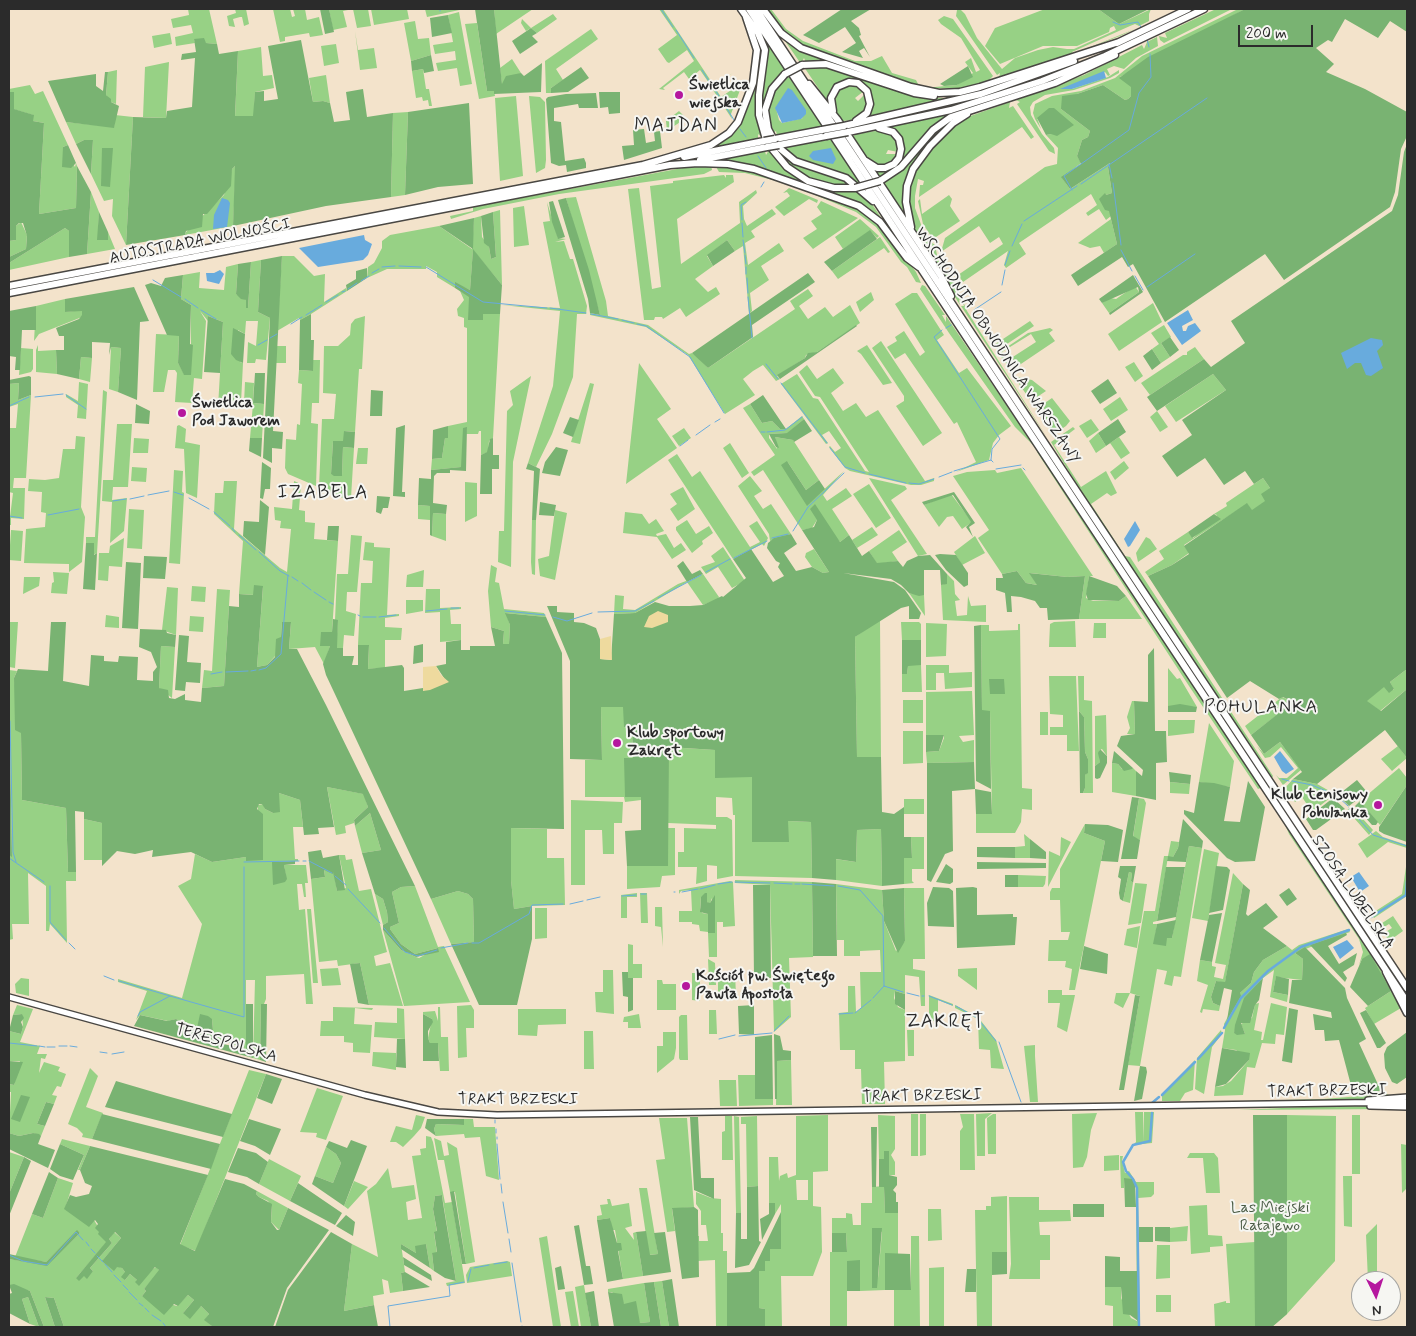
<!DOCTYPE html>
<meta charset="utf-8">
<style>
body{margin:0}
#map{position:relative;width:1416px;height:1336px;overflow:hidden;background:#f3e3cb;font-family:Mynerve,sans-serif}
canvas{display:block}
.frame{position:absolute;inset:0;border:10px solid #2b2b2b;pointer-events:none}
.north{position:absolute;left:1351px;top:1271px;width:50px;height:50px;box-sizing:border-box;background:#f6f6f2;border:1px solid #a5a5a2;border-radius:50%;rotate:176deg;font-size:14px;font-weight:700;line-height:20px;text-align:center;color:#2b2b2b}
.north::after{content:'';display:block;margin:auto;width:18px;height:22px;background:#b5179e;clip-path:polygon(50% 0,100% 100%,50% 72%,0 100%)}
.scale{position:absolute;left:1238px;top:25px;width:75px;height:22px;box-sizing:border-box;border:2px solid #2b2b2b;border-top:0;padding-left:6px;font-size:15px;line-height:18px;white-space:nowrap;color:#2b2b2b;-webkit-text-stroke:4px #f6f6f2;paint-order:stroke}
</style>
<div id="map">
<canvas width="1416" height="1336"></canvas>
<div class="frame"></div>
<div class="north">N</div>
<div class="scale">200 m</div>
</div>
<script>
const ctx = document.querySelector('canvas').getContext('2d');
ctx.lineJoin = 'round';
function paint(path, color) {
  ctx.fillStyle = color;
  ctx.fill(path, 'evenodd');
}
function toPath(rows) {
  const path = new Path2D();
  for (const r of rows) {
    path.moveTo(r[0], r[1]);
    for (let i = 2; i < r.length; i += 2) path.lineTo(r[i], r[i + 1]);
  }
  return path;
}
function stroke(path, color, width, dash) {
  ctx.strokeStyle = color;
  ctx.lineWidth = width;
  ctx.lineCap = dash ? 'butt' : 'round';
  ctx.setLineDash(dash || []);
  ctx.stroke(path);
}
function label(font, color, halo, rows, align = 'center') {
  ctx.font = font + ' Mynerve,sans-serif';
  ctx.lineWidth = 4;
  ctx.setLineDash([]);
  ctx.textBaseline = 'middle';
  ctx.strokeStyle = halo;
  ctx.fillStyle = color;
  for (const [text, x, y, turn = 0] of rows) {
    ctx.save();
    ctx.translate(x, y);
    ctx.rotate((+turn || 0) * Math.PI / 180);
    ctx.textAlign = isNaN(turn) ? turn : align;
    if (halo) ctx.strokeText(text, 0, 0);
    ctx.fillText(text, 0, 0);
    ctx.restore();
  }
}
paint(toPath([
 [188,9,209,9,217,44,206,43,194,39,195,43,176,46,175,37,193,33,191,25,173,28,171,19,189,15],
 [235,9,246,9,249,24,244,26,242,17,240,17,233,19,235,27,229,26,227,16,236,13],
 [273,9,290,9,292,17,295,16,293,9,305,9,307,20,319,17,323,35,310,37,309,33,285,37,285,41,280,42],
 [329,9,353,9,343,11,347,27,333,30],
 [353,9,368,9,371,26,357,28],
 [371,9,407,9,409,19,374,25],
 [425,9,464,9,427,17],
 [494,9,504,10,533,9,496,34],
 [659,9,663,9,711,81,709,83,700,70,689,79,684,72,663,88,665,90,659,89,694,61,687,50,669,63,667,62,658,49,677,35],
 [743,9,745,9,862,185,859,185,834,171,794,158,787,151,787,147,827,140,820,127,777,136,776,131,772,134,768,118,769,105,775,90,787,77,784,72,768,93,765,129,761,97,767,52],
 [776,108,803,118,782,123,779,120],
 [766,9,771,9,786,29,803,41,855,61,871,61,882,56,892,73,916,80,920,88,799,44,782,31],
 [960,9,965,14,977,38,1002,69,1015,58,1038,50,1053,47,1067,49,1074,49,1116,30,1114,26,1110,28,1109,32,1077,46,1043,46,1000,64,985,46,995,28,1045,9,1098,9,1119,24,1151,9,1149,14,1149,21,1139,26,1135,24,1130,26,1072,52,1073,54,1135,29,1120,36,1068,56,999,78,1000,73,997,75,956,16,957,10],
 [1216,9,1232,9,1164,43,1160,40,1159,36,1167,38,1165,33],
 [1238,9,1245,9,1120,77,1131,86,1131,96,1128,99,1125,100,1103,85,1077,94,1061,109,1090,131,1088,137,1082,140,1077,156,1081,163,1062,178,1070,189,1110,163,1108,167,1112,193,1106,195,1111,216,1106,220,1099,209,1088,216,1086,213,1097,205,1091,194,1019,243,1026,254,1006,268,1004,265,1008,251,963,282,958,275,1003,244,999,237,990,243,979,226,941,252,945,238,1045,167,1057,164,1058,148,1046,135,1051,134,1037,118,1041,129,1035,119,1033,113,1035,104,1052,96,1081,91,1115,78,1142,56],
 [459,12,472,84,460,86,457,68,438,71,436,63,456,60,455,51,435,54,433,45,453,42,448,15],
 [553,14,557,19,537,33,531,28,526,31,521,23,522,19,531,28],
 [944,16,953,19,993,76,990,79,993,80,962,89,924,88,957,85,973,73,965,62,971,58,976,72,980,70,961,38,941,24,938,20],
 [415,21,418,39,429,38,431,55,411,61,404,23],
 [477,23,487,91,494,91,495,96,479,99,465,24],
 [591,29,598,39,556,69,563,80,551,88,551,93,546,93,545,61],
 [753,30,762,50,757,97,762,137,758,134,758,139,714,148,713,146,740,123,745,115,758,65],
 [355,31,358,50,374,48,377,68,360,70],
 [170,33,172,44,154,48,152,36],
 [1157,37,1158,46,1136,58,1124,69,1114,66,1107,69,1110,75,1108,76,1105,72,1062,89,1072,89,1108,77,1119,70,1119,73,1110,78,1074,90,1045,95,1033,102,1030,107,1031,115,1042,134,1054,148,1055,154,1049,151,1017,104,1020,102,1016,100,1084,75,1142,45,1144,49,1147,42],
 [783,38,892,82,835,65,806,63,804,58,801,64],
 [336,44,339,63,324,66,321,46],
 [261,47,263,76,272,75,274,88,255,92,254,116,235,117,238,51],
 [512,59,521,73,502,85,500,68],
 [169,62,166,118,143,117,145,67],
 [818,66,837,69,928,98,947,98,999,86,957,98,862,120,873,102,870,91,846,80,839,82,830,93,829,104,804,67],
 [423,69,426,89,429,89,432,106,429,106,428,100,423,101,422,97,416,98,412,71],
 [117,70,116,104,111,102,106,95,108,72],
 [733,73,714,86,721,97,743,82,731,114,732,119,711,87],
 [326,75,330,103,323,101,313,102,309,78],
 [847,84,856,85,864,91,855,98,858,101,865,94,868,101,866,112,854,120,842,121,853,138,855,134,882,130,897,139,898,152,888,150,886,154,896,154,897,156,890,165,877,166,869,161,836,115,833,100,836,91],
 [30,85,35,94,43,91,68,145,63,147,75,167,76,163,77,166,76,208,39,214,44,123,33,121,33,115,13,109,14,92,9,92,9,89],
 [516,96,523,176,500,181,495,98],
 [529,96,540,97,545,102,546,160,545,168,536,173],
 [1010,102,1009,108,1013,106,1034,137,1031,139,1022,127,919,197,920,185,923,185,924,181,918,179,915,196,915,208,926,238,935,245,938,260,957,287,967,311,1048,439,961,306,964,306,963,303,959,299,960,305,918,237,909,215,908,193,916,168,925,155,962,119],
 [963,109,950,116,904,162,882,178,868,164,893,166,902,142,884,128],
 [679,111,686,118,667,131,666,121],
 [408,112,405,195,391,197,393,113],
 [115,115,133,117,126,245,112,216,113,199,104,201,91,174,93,140,84,140,76,144,66,122,114,127],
 [957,117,919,156,904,206,905,218,883,185,886,185,884,181,931,135,943,124],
 [774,149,777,149,793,163,839,178,852,185,843,187,809,179,788,165],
 [769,150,788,171,806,182,859,190,872,204,907,256,873,214,764,170,715,162,715,160,765,151,766,155],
 [236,165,233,226,185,235,186,232,224,195,232,169],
 [708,165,709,168,711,165,712,170,704,174,559,194,483,209,451,219,450,216,473,211,473,207,688,167],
 [715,165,720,168,720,165,740,167,844,201,872,215,916,272,921,283,916,282,907,267,901,262,876,227,856,212,789,184,745,173,719,172],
 [724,175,726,178,726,175,733,175,734,182,677,219,681,264,740,223,739,202,756,190,757,193,743,206,744,219,747,226,772,209,776,214,751,231,755,237,745,243,748,265,779,243,784,251,761,266,769,280,750,293,752,311,749,314,743,246,735,251,727,240,707,256,713,266,695,279,708,292,716,287,720,294,686,317,680,308,663,319,662,317,655,317,654,320,644,320,628,189,639,188,652,289,661,287,650,186,673,183,673,181],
 [789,188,818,200,817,203,809,199,784,216,775,207,790,196,787,192,783,193],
 [91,192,99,212,98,240,107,240,108,232,115,249,87,254],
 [949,195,952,199,950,206,960,221,933,239,923,224,918,201,920,199,922,214],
 [576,197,606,301,608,316,648,325,689,354,692,353,698,357,708,368,795,309,790,301,808,289,813,296,799,306,808,319,825,307,833,317,850,305,860,323,817,352,806,355,805,358,777,376,780,379,776,381,763,365,753,371,743,379,755,395,725,414,688,355,646,327,590,315,590,313,600,315,566,198],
 [821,201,858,218,813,249,803,238,817,229,811,221,822,214,817,207],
 [547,202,558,238,566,239,555,242,564,241,570,259,573,259,587,306,586,314,577,314,573,377,552,434,536,467,528,463,553,386,560,311,502,305,560,308,543,222,550,221],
 [524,206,529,245,514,247,513,208],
 [500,210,502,285,473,250,470,290,455,283,455,288,437,277,437,272,426,266,426,269,387,269,367,278,368,267,374,263,382,248,382,241,390,235,439,226,472,249,474,218,481,216,482,237,489,247,491,259,496,257,493,212],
 [860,219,879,236,877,238,870,231,843,249,835,237],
 [1111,219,1117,244,1104,253,1100,246,1090,248,1078,243],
 [21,222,27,235,26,249,9,257,9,241,16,240,16,226],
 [65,228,69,231,69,257,9,270,9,263],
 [880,237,890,252,888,253,884,248,838,279,832,271],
 [282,256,294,256,314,276,325,274,324,302,346,288,347,291,311,314,300,320,299,318,277,331],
 [261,260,258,312,270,318,266,360,256,359,255,363,247,363,248,342,256,346,258,321,246,321,245,334,238,330,240,362,243,363,241,403,228,402,228,407,218,407,223,322,208,316,208,321,200,311,206,321,202,379,194,378,192,403,175,402,177,373,175,370,168,370,164,392,153,392,156,334,179,335,178,363,184,374,191,375,191,305,181,299,183,275,200,272,199,288,224,290,226,267,238,264,236,294,246,300,248,308,251,262],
 [922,285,925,286,945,315,942,315,946,322,946,316,1035,447,1015,427,949,333,920,289],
 [1135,286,1139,292,1109,313,1102,303,1110,298,1116,299],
 [460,291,469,296,483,314,500,314,493,438,489,441,488,452,481,455,481,431,479,431,478,434,466,434,467,428,464,428,462,467,431,470,432,459,442,458,445,438,448,438,448,426,467,422,467,328,464,327,464,318,458,316,457,309,464,300],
 [871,292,874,300,860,312,856,302],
 [912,293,917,293,944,335,937,340,959,373,967,368,1011,426,999,435,993,443,989,460,956,472,976,462,957,422,954,424,905,353,895,359,887,347,897,341,895,337,904,331,920,356,925,352,895,304],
 [65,299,65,312,83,310,82,317,39,334,34,341,36,306],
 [1153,303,1162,322,1119,351,1108,334],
 [365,316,362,369,359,369,355,432,344,431,344,441,333,441,331,474,342,476,343,447,354,448,351,498,345,499,319,487,322,419,334,419,336,394,323,393,324,346,338,346,350,335,351,324,355,319],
 [1030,321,1034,326,998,350,994,345],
 [1164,325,1171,337,1161,343,1170,357,1161,363,1152,349,1159,344,1151,333],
 [1050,328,1053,330,1049,333,1055,341,1012,370,1005,362,1036,342,1031,334,1002,352,1007,360,1004,361,998,353,1028,333],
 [881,341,942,433,923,446,896,406,904,401,904,396,872,348],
 [38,345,38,351,56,350,57,374,36,372,36,350],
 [867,345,892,383,883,385,861,354,857,351],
 [276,346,286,346,286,363,276,363],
 [111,347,121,348,118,392,109,389],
 [1195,347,1204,359,1150,395,1141,383,1183,355,1187,355,1187,352],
 [21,348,33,349,33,369,31,372,19,375],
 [81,357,92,358,90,382,79,379],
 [313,360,320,360,319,403,312,403,311,423,318,424,316,486,288,474,285,468,286,439,296,440,297,424,300,425,302,384,298,383,299,370,313,371],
 [1134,362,1143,376,1135,382,1125,367],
 [639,363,671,409,657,419,677,448,626,484],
 [807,365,817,379,833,368,844,383,831,393,843,411,856,403,866,417,878,410,925,481,934,478,934,481,921,485,911,485,850,471,845,468,829,447,830,446,835,452,841,448,829,431,822,435,828,443,826,444,781,384,797,374,813,398,818,399,865,471,869,472,820,397,815,396,799,372],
 [1213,374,1226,390,1176,422,1165,406],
 [531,376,513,462,511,567,498,562,499,531,504,531,507,411,513,405,510,391],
 [1017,377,1032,380,1046,391,1031,401,1019,384],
 [79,382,88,384,86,419,77,418,78,405,66,397,66,394,78,401],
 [245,382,254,383,253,403,264,404,262,438,250,438,253,404,244,403],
 [19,383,18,400,31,395,26,478,14,478,13,488,25,488,24,519,11,518,11,525,9,525,13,493,9,492,9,428,16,428,18,404,9,407,9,384],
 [590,383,594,384,580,444,571,442],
 [103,390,107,392,97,553,93,555,86,543,86,537,95,537],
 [1120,397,1128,410,1111,421,1103,409],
 [1052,398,1070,421,1066,426,1054,434,1036,409],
 [750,404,762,423,772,421,780,429,786,429,802,416,804,419,788,433,769,434,769,438,777,449,775,437,793,440,819,480,806,490,787,461,807,505,844,471,823,495,827,501,846,488,852,496,832,509,849,535,840,542,817,520,812,528,802,530,763,470,754,476,751,472,775,455,743,408],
 [1157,411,1168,427,1160,432,1150,417],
 [1091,419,1099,430,1087,438,1079,426],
 [117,424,132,424,128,487,113,487,112,500,127,498,124,531,110,543,112,502,102,501,103,480,113,480],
 [179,425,186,429,185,442,200,445,197,498,186,493,184,449,175,448,177,426],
 [1073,427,1075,429,1054,445,1081,487,1106,471,1117,493,1111,496,1107,493,1091,504,1125,556,1130,557,1273,776,1272,778,1290,807,1085,498,1051,442],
 [684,428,691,438,679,446,672,436],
 [1098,433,1106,446,1096,453,1089,441],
 [76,436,85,437,81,507,85,517,82,562,69,572,69,564,24,563,26,529,45,527,46,513,41,512,42,492,28,491,29,479,45,480,59,478,63,449,75,449],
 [1119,437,1130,453,1121,459,1110,443],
 [134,438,149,439,148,453,133,453],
 [730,443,749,473,742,478,723,448],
 [1044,447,1285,810,1043,448],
 [358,448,368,448,367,464,356,464],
 [1038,451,1280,814,1261,788,1258,789,1189,686,1037,452],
 [677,454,692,477,700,471,750,547,760,542,749,526,757,521,768,538,764,546,762,544,733,559,668,460],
 [1124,461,1129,468,1115,480,1110,472],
 [132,467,147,468,146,482,131,481],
 [1021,468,1093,576,1089,576,1086,598,1093,601,1119,601,1126,596,1142,619,1079,619,1085,576,1067,577,1030,573,1038,585,1026,583,1017,571,1002,574,978,538,989,530,953,476,967,472,995,470,997,473],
 [174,470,183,471,182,492,184,493,180,564,169,563],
 [750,476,762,491,754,496,763,509,771,504,791,534,770,541,769,534,738,486],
 [869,478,905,486,907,489,891,500,927,554,918,556],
 [1263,478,1270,488,1266,501,1252,511,1247,504,1184,545,1189,553,1172,565,1148,576,1145,572,1164,559,1159,551,1188,532,1193,538,1217,515,1214,514,1227,506,1226,503],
 [224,481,237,481,234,529,280,568,287,572,291,529,280,528,281,521,275,520,274,507,292,509,294,481,301,484,299,510,305,511,305,522,315,523,314,539,338,541,332,632,321,632,330,646,324,664,315,647,289,649,291,623,282,622,281,638,276,640,277,654,267,665,257,667,263,587,254,595,239,594,243,541,214,514,215,493,223,493],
 [465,482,477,483,477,516,465,522],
 [869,484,891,518,876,528,853,494],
 [683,487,695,509,678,521,670,509,677,504,670,494],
 [951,494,972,522,962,529,953,516,947,517,939,527,924,505],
 [418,505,430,506,430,520,418,519],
 [129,509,144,510,142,549,127,548],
 [555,510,567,513,555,580,540,576,538,559,549,556],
 [625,512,642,514,649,524,656,519,664,531,656,534,657,536,666,534,674,548,681,543,686,550,672,559,657,537,623,533],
 [433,513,446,514,446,541,432,536],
 [532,520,536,520,535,575,532,574,531,562],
 [687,520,696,534,709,526,713,533,702,541,703,544,692,553,676,530,676,527],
 [872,527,878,535,857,548,852,540],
 [11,530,23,531,21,561,9,560],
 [899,530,907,542,892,552,898,561,877,564,869,551],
 [351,535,362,536,357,592,347,592,346,611,356,614,354,636,344,635,343,648,336,648,338,620,335,620,337,574,348,574],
 [975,536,985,553,962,565,954,552],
 [1146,537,1150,539,1157,549,1138,562,1136,553],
 [124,538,122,567,109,566,108,581,98,580,99,553,109,553,110,546],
 [365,542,374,543,374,547,390,548,387,615,399,614,399,616,385,618,385,627,402,628,401,640,385,640,385,668,368,669,369,646,358,645,361,583,372,583,373,561,363,560],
 [723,547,745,581,732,588,718,567,706,574,701,567,715,562,711,556],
 [814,549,829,572,823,573,812,567,805,557,806,553],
 [491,565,497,568,495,582,499,583,504,609,544,613,546,617,506,613,510,625,509,644,503,644,504,631,491,627,488,591],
 [424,570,423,587,406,587,407,575],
 [53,572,69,573,67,594,51,593,52,583,54,582],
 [703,574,719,597,718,599,703,605,687,582,635,613,614,614,615,595,624,596,623,609,635,610,678,584,686,581,688,582],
 [947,574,954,581,955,594,960,600,955,601,957,616,967,615,968,596,971,606,986,605,986,622,943,620,941,585,947,583],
 [24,577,40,577,39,586,23,594],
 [192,586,206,587,205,602,191,601],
 [167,587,178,588,176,635,162,630],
 [217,589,230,590,224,686,202,688,204,670,212,671],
 [426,589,440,589,440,608,461,607,461,609,450,610,451,624,461,624,461,640,440,642,440,612,425,613],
 [909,593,924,595,925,616],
 [406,600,423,600,423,611,406,614],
 [106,615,119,617,119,628,105,627],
 [190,616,204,617,203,632,189,631],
 [880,619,881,757,857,758,855,637],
 [1075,621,1076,647,1049,647,1050,624,1054,622],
 [9,622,18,622,15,668,9,667],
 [901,622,919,622,921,624,921,640,902,640],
 [926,623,947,624,946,656,926,657,926,665,949,665,949,673,972,672,972,687,945,689,944,673,936,673,936,690,926,690],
 [1094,623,1106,623,1106,638,1093,638],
 [1018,624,1020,624,1022,788,1032,789,1032,810,1022,809,1021,822,1015,833,976,833,976,814,992,814,990,711,982,711,981,625,989,625,989,631,1018,630],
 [161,646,175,647,172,698,159,688],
 [908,665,921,665,922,692,902,692,902,674,907,674],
 [1168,668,1177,679,1180,678,1197,707,1168,706],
 [1407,669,1407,689,1380,711,1366,701,1384,686,1394,690,1390,682],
 [9,670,17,671,14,678,21,733,22,800,66,808,68,872,76,872,76,881,66,881,67,943,50,924,49,931,46,931,46,886,28,873,29,924,12,924,13,939,9,940,9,855,12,856],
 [1049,676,1076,676,1079,751,1067,751,1067,735,1050,735,1050,727,1063,727,1063,715,1050,714],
 [1078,676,1084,676,1084,700,1092,701,1093,793,1083,793,1085,788,1085,775,1088,772,1088,759,1085,752,1084,717,1079,711],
 [972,691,974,735,959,736,963,742,974,740,974,762,927,763,926,752,939,751,944,738,944,735,926,735,926,692],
 [1282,697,1294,702,1251,735,1245,726],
 [903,700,923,700,923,723,903,723],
 [1132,701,1134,701,1135,734,1127,734,1130,728,1127,717],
 [601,707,624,707,632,727,633,758,625,758,625,796,642,797,641,800,625,802,624,797,585,797,585,760,602,760],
 [1040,712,1048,712,1048,735,1040,735],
 [1106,715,1107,756,1102,749,1099,750,1100,762,1095,766,1095,716],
 [1168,720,1195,720,1194,733,1168,736],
 [1209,723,1234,761,1230,787,1199,782],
 [903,731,923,731,923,763,903,764],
 [1280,742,1301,770,1283,785,1276,775,1279,778,1287,778,1298,768,1281,747,1270,757,1265,758,1257,746,1264,754],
 [1398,746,1407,758,1392,771,1381,759],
 [668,747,715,750,752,777,788,842,788,821,811,822,812,878,735,876,735,815,733,815,732,798,716,797,716,817,727,817,732,820,733,876,717,879,717,866,707,865,707,881,696,884,697,867,678,867,678,852,684,852,684,828,716,829,716,825,668,823],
 [1112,763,1118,764,1122,769,1133,768,1136,771,1136,796,1112,792],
 [1399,768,1407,778,1407,785,1380,825,1360,801],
 [1293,779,1317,784,1335,794,1312,812,1302,797,1295,802,1285,788],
 [1170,782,1190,784,1189,794,1170,793],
 [327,787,364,794,368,807,354,820,354,823,345,826,346,833,336,835],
 [279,793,300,800,303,827,293,827,295,859,298,859,298,861,272,862,286,877,284,865,306,865,308,883,305,883,306,897,304,897,302,884,297,884,299,910,305,909,313,1004,306,1004,304,974,266,976,266,999,264,1004,261,1004,260,1060,253,1058,255,980,246,980,246,1049,229,1043,214,1042,212,1019,197,1028,176,1019,168,1021,140,1015,136,1020,147,991,118,982,118,979,182,998,202,924,178,886,191,879,195,854,212,862,246,857,246,860,258,812,258,805,263,804,265,809,273,813],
 [1139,798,1144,799,1146,803,1140,840,1133,837],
 [904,799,924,799,924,814,904,814],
 [571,800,623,802,622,823,614,823,614,854,603,854,602,830,585,830,585,885,571,885],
 [1352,807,1373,830,1369,835,1347,810],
 [370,813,381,850,362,853,355,826],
 [1281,815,1378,965,1407,1020,1401,1008,1374,1024,1365,1008,1391,991,1362,959,1359,965,1363,952,1359,939,1289,834],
 [84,819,102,823,102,860,84,860],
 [1085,824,1084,833,1105,841,1075,990,1069,990,1072,969,1065,967,1066,961,1048,961,1049,940,1068,940,1070,932,1061,932,1060,900,1050,900,1050,892,1052,888,1060,888,1060,869],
 [511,828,547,829,547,858,564,858,565,905,532,906,514,909,511,880],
 [668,828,675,828,675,875,662,876,660,887,627,889,627,866,668,866],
 [881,829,882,886,836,880,835,859,856,862,857,830],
 [1376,831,1383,837,1407,845,1407,848,1388,842,1367,858,1358,844],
 [1024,834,1030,839,1030,858,1015,858,1015,847,1025,846],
 [911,837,924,837,924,869,912,869,912,881,914,883,904,884,904,858,912,858],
 [1061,837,1071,842,1048,887,1049,851,1060,856],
 [1171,841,1179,842,1178,848,1173,857,1168,857,1157,921,1153,922,1153,924,1157,924,1154,944,1167,938,1172,938,1189,846,1202,848,1181,977,1174,976,1172,986,1164,984,1167,971,1157,969,1140,1066,1128,1065,1140,996,1130,993,1123,1008,1114,1003,1116,993,1130,993,1144,911,1155,911,1164,856,1168,856],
 [1204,849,1219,853,1208,921,1192,918],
 [339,855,345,855,346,860,352,859,359,891,371,889,387,952,374,956,376,966,390,963,403,1006,369,1005,360,963,338,966,337,960,319,962,311,879,325,877,324,870,334,872,337,891,346,888],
 [1407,860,1407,896,1374,918,1371,914,1402,894],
 [1129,872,1132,873,1131,881,1133,883,1130,903,1123,901],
 [1233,873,1243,884,1225,983,1216,981,1211,997,1213,1003,1220,1006,1219,1011,1203,1009,1202,1013,1200,1012,1208,985,1197,981,1200,960,1212,962,1212,966,1216,967,1214,977,1223,979,1226,965,1215,963],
 [1018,875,1046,876,1045,884,1043,887,1018,887],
 [735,880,812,882,813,957,789,958,791,1017,774,1032,770,885,735,883],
 [730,881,733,882,735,926,723,927,723,922,717,922,717,957,709,957,708,933,715,933,712,898,710,904,707,902,707,896,701,897,700,908,702,913,708,914,708,932,700,931,699,925,692,924,692,922,679,922,679,911,692,911,691,890,681,891,679,894,679,890],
 [1135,883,1147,884,1141,923,1128,925],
 [836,884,882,890,884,921,896,951,905,941,904,888,924,888,925,959,913,959,913,969,925,971,925,1006,921,1006,919,977,905,975,905,994,895,991,894,998,898,1007,905,1010,905,1061,884,1062,885,1104,862,1104,861,1069,855,1069,855,1050,840,1050,839,1013,848,1012,848,986,855,986,856,1012,861,1008,860,972,881,972,880,950,860,951,860,956,844,956,844,940,837,940],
 [415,886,438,947,444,946,470,1002,404,1006,383,930,401,950,416,957,419,958,438,948,415,954,401,944,390,929,390,927,399,923,392,892,401,887],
 [458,891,468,894,473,899,474,942,451,944,431,899],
 [637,893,637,897,627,897,627,918,621,918,621,895],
 [640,893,647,893,648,923,641,923],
 [375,894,383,899,387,912,388,922,383,925],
 [655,907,662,907,663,947,661,927,655,926],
 [535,908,547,908,547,938,535,939],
 [307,909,311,909,318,983,313,983],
 [1393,916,1403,931,1389,941,1384,933,1392,928,1389,924,1381,929,1379,925],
 [1140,926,1137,948,1124,945,1127,929],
 [1348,929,1350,932,1295,953,1303,959,1302,980,1276,977,1273,992,1288,995,1287,1002,1270,997,1274,970,1263,978,1243,1005,1234,1033,1245,1034,1241,1024,1252,1018,1255,1004,1259,1003,1254,1030,1262,1032,1261,1040,1263,1040,1271,1003,1287,1007,1284,1035,1276,1034,1275,1044,1262,1043,1255,1068,1247,1067,1243,1095,1214,1096,1215,1087,1223,1086,1231,1081,1249,1060,1236,1050,1222,1048,1225,1030,1224,1024,1240,993,1251,983,1254,972,1263,960,1287,946,1292,950,1299,945],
 [628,944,633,945,633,964,642,964,642,978,628,978],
 [708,959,715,963,716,985,709,985],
 [338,968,341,985,322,986,320,969],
 [977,968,977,990,958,976,958,969],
 [603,970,613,970,614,1014,596,1012,595,992,603,992],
 [718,972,735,972,736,997,718,997],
 [692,973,700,973,700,1001,692,1000],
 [21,978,29,979,29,996,16,993,15,984],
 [657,980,662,980,663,984,676,984,676,1010,657,1010],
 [1048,990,1062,990,1062,995,1075,995,1067,1032,1057,1027,1060,1003,1048,1003],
 [929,995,953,1004,953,1006,938,1000,938,1021,929,1021],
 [17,1005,33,1009,20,1042,40,1046,37,1054,47,1054,45,1059,41,1058,39,1073,44,1062,60,1067,58,1071,66,1074,61,1087,57,1086,52,1095,57,1096,54,1104,46,1102,37,1124,45,1126,41,1136,33,1133,19,1136,9,1133,11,1092,9,1092,9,1084,14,1085,20,1061,9,1061,9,1031,21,1034,23,1027,22,1014,13,1015],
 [471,1005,474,1010,474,1028,466,1028,467,1057,458,1058,457,1006],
 [955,1005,978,1017,996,1040,1004,1069,991,1068,990,1050,979,1049,978,1019,955,1008],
 [333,1007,373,1008,372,1010,355,1008,354,1024,372,1025,370,1053,353,1052,353,1043,344,1042,344,1036,320,1036,321,1021,333,1021],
 [438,1007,440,1007,441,1037,448,1037,449,1071,440,1071,438,1044,430,1043,428,1038,432,1019,423,1014,423,1012,435,1011,438,1021],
 [397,1008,404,1009,405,1039,374,1037,375,1022,397,1023],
 [518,1009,566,1009,566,1024,538,1025,537,1036,518,1035],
 [709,1010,716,1010,717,1034,709,1034],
 [639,1014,641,1028,628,1028,628,1022,623,1022,624,1017],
 [681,1015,687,1015,688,1060,680,1060,679,1058,679,1017],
 [907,1030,914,1030,914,1056,908,1056],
 [1221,1030,1222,1034,1212,1047,1204,1094,1195,1089,1197,1058],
 [584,1031,593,1031,594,1069,584,1069],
 [663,1032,676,1032,676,1048,674,1059,657,1073,657,1046,663,1046],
 [1035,1045,1035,1056,1038,1102,1030,1102,1024,1046],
 [373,1052,396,1053,396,1070,372,1066],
 [791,1060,792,1105,776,1105,777,1061],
 [1195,1060,1193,1090,1185,1093,1180,1101,1162,1101,1162,1094],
 [90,1068,98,1076,86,1107,103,1113,92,1139,82,1137,83,1134,77,1128,68,1124],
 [249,1070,266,1074,196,1251,180,1245],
 [738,1075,755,1075,755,1099,773,1099,773,1105,739,1106],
 [719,1080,736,1080,737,1106,720,1106],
 [317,1088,343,1096,326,1140,316,1137,317,1133,300,1132],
 [1386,1094,1396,1097,1364,1100,1205,1102,1323,1099],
 [1368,1106,1397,1109,1239,1110,1303,1107],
 [1135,1112,1143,1112,1144,1142,1144,1112,1154,1112,1152,1143,1133,1145,1136,1142],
 [992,1113,985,1119,985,1156,977,1156,976,1114],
 [1097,1113,1091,1130,1087,1157,1083,1167,1073,1168,1072,1114],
 [911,1114,918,1114,918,1156,911,1156],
 [920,1114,926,1114,926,1155,920,1156],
 [960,1114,974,1114,975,1170,960,1170,960,1131,963,1127],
 [993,1114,996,1114,996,1154,988,1154,987,1118],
 [416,1115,425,1117,421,1128,414,1136,403,1147,396,1142,390,1142,396,1126,412,1130],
 [828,1115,828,1171,813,1172,813,1206,821,1207,822,1252,813,1276,781,1276,782,1327,765,1327,765,1309,759,1308,759,1270,765,1261,770,1261,770,1249,781,1249,781,1204,775,1214,775,1203,769,1203,769,1157,778,1157,779,1181,780,1176,787,1173,788,1178,796,1175,796,1116],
 [796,1180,808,1180,808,1200,797,1200],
 [878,1115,895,1116,895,1149,891,1155,895,1162,895,1175,889,1175,884,1159,879,1159],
 [1287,1115,1336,1116,1335,1261,1287,1314,1272,1327,1287,1309],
 [1352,1115,1360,1115,1360,1174,1352,1174],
 [725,1116,732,1116,733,1160,722,1160,722,1132,725,1131],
 [734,1116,739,1117,741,1213,736,1213],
 [757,1116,758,1186,747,1187,746,1124,741,1124,741,1117],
 [659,1118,687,1118,694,1207,672,1209,675,1231,667,1232,656,1160,665,1159],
 [464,1119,473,1119,474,1127,495,1127,499,1180,486,1176,480,1137,465,1138,464,1134,436,1136,434,1129,436,1124,464,1125],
 [426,1136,431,1137,433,1142,445,1203,452,1202,465,1283,447,1286,446,1283,456,1281,442,1195,435,1196,433,1209,437,1232,434,1233,437,1253,432,1253,434,1271,430,1268,426,1244,416,1253,401,1244,405,1272,401,1273,403,1291,390,1293,388,1281,382,1279,384,1294,373,1296,374,1305,344,1311,352,1244,378,1257,367,1191,376,1184,388,1168,392,1188,414,1185,416,1199,406,1202,408,1220,422,1218,412,1156,421,1155,420,1149,426,1148],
 [434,1138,441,1141,444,1156,449,1155,447,1142,457,1148,475,1262,466,1264,455,1192,450,1192,444,1160,438,1160],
 [62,1139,90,1146,80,1170,78,1170,84,1155,60,1144],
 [1401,1144,1407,1145,1407,1188,1402,1193],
 [326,1147,336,1154,341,1163,333,1183,315,1176],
 [9,1152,24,1157,9,1194],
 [1190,1153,1214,1153,1218,1158,1220,1193,1206,1193,1203,1158,1187,1158],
 [1119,1155,1119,1170,1104,1171,1104,1156],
 [1120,1156,1123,1156,1122,1161,1125,1173,1129,1171,1136,1182,1154,1182,1154,1194,1151,1197,1138,1198,1140,1327,1113,1327,1113,1306,1105,1305,1105,1287,1121,1286,1121,1298,1131,1318,1137,1321,1136,1187,1124,1179,1124,1188,1121,1188],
 [269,1159,301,1176,290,1201,259,1184],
 [1343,1176,1352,1176,1352,1227,1344,1226],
 [58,1178,73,1183,65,1209,94,1220,107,1242,76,1278,93,1271,90,1268,112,1243,109,1239,114,1232,121,1238,103,1260,122,1268,125,1272,125,1280,130,1274,137,1280,156,1267,160,1271,144,1289,146,1291,142,1296,177,1306,188,1295,194,1300,183,1313,201,1306,209,1314,205,1320,213,1327,64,1327,54,1298,45,1297,55,1327,44,1327,30,1291,9,1285,9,1259,47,1265,80,1233,77,1231,46,1262,15,1257,32,1214,43,1218],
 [354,1181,368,1187,348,1209,344,1206],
 [884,1186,885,1213,898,1213,898,1254,885,1254,885,1290,860,1291,860,1261,847,1261,847,1327,830,1327,830,1252,847,1252,846,1233,832,1233,832,1218,846,1218,846,1213,852,1214,853,1225,861,1225,861,1203,872,1203,872,1187],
 [872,1228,882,1232,878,1278],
 [639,1188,647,1188,658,1254,649,1255],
 [257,1191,288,1208,279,1230,271,1222,272,1207,268,1201,259,1197,256,1194],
 [696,1192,711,1198,721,1199,721,1233,723,1233,723,1251,727,1251,727,1327,716,1327,715,1260,698,1261,697,1236,699,1236,699,1241,708,1241,706,1225,701,1225,701,1211,696,1204],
 [1007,1196,1007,1252,992,1252,992,1327,977,1327,975,1210,986,1210,986,1206,991,1206,991,1197],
 [1009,1197,1039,1197,1039,1210,1070,1210,1071,1221,1039,1222,1040,1235,1050,1235,1050,1260,1040,1260,1040,1279,1009,1279,1011,1264],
 [607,1199,610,1199,612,1206,629,1203,632,1226,625,1228,634,1240,633,1233,636,1232,643,1276,623,1279,615,1230,612,1230,610,1218,597,1220,597,1216,602,1215,600,1205,608,1204],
 [1207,1205,1208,1235,1222,1236,1223,1246,1210,1247,1210,1252,1191,1254,1189,1206],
 [928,1209,941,1209,942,1240,928,1241],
 [1377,1224,1377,1281,1368,1281,1366,1235],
 [1188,1226,1187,1241,1170,1242,1170,1228],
 [547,1236,561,1327,553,1327,539,1238],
 [911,1236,919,1236,920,1327,894,1327,894,1290,911,1289],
 [1255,1242,1255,1327,1215,1327,1214,1304,1226,1301,1226,1303,1230,1303,1226,1244],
 [1157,1245,1170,1245,1170,1278,1156,1279],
 [507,1261,510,1262,512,1276,467,1283,466,1275,470,1267],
 [944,1267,944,1327,929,1327,929,1268],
 [662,1281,669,1327,661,1327,654,1282],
 [644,1283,650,1322,640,1323,624,1304,612,1292,608,1292,608,1289],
 [584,1285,591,1327,581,1327,575,1287],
 [573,1291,579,1327,571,1327,565,1292],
 [1156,1295,1171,1295,1171,1312,1156,1312],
 [28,1297,39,1327,30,1324,22,1299]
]), '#97d185');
paint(toPath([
 [320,9,329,9,334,32,325,34],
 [475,9,494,9,502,84,506,76,521,73,524,76,542,63,541,92,494,94,494,91,487,91],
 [842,9,871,9,851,21,859,28,861,35,859,36,870,57,864,48,859,51,863,58,842,52,856,43,845,27,819,43,803,35],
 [1098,9,1149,9,1119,24],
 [1245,9,1407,9,1407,32,1390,21,1378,38,1345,19,1332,42,1328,40,1316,48,1334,64,1326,72,1365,89,1407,112,1407,136,1401,149,1395,192,1390,207,1284,280,1265,254,1165,322,1133,264,1128,267,1122,257,1078,286,1071,275,1117,244,1109,211,1105,210,1099,199,1105,193,1106,195,1112,193,1108,167,1110,163,1070,189,1061,177,1081,164,1077,156,1082,140,1088,137,1090,131,1061,109,1062,96,1077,94,1103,85,1125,100,1128,99,1131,96,1131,87,1119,78,1148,57],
 [448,15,452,33,432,37,430,18],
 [531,28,537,33,532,36,538,42,520,54,512,41],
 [204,38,206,43,217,44,219,54,238,51,235,116,253,116,255,92,264,91,264,101,278,99,268,46,301,40,313,102,323,101,330,103,334,122,350,120,346,92,363,89,367,117,393,113,391,197,326,206,233,226,235,166,232,169,231,186,207,214,203,214,202,227,186,231,185,235,126,245,133,117,166,118,167,111,192,107,195,58,181,60,182,54,196,52,194,39],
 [431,55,434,71,424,73,423,69,412,71,411,61],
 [968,66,973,77,957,85,944,86,940,84],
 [581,67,589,78,568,92,551,93,551,88],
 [105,72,108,72,106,95,111,99,111,102,119,106,114,128,66,122,48,81,96,74,96,86,103,91],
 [9,92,14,92,14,109,34,115,33,121,44,123,39,214,76,208,77,166,91,192,87,254,69,257,69,231,65,228,9,263,9,257,26,249,27,236,23,223,19,223,16,226,16,240,9,241],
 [599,92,620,92,620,113,609,114,608,107,600,108],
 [596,93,598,108,579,108,578,104,554,108,554,121,561,122,565,161,584,158,586,163,586,168,567,172,566,165,559,166,551,163,546,99,548,97,566,94],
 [469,103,473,184,438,187,405,195,408,112],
 [1049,108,1054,108,1074,125,1057,136,1051,134,1046,135,1037,118],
 [644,129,646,143,655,141,654,132,660,131,662,148,624,160,622,146,634,145,633,130],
 [84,140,93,140,91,174,76,144],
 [1407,144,1407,669,1390,682,1394,689,1389,693,1384,687,1367,701,1381,711,1407,689,1407,758,1385,730,1317,784,1293,779,1302,772,1280,742,1264,754,1251,735,1293,702,1283,697,1279,699,1250,681,1227,698,1148,576,1172,565,1189,554,1184,546,1247,503,1252,510,1265,501,1261,494,1270,488,1263,478,1254,484,1245,471,1224,485,1205,458,1177,477,1162,456,1192,435,1182,420,1226,390,1213,374,1157,411,1147,397,1204,359,1211,367,1245,343,1231,321,1392,211,1398,195,1404,152],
 [68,145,76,163,71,168,62,167,63,147],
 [102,148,113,148,110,187,101,186],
 [566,198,589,270,600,315,590,313,588,299,558,200],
 [553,201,565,237,558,239,552,222,549,202],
 [99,212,108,232,108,240,97,240],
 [493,212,496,257,491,259,489,247,484,243,481,216],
 [474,218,473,249,502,285,500,314,483,314,483,320,468,320,469,297,455,288,455,282,470,290,473,249,439,226],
 [870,230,877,239,832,271,824,262],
 [727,240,735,251,713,266,707,255],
 [282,256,273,431,283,432,282,449,272,448,272,463,263,458,270,318,258,312,261,260],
 [251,262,248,308,246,308,246,300,241,299,236,294,238,264],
 [367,268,367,278,347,291,346,285,356,279,356,271],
 [808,273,815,282,752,325,753,337,708,368,692,353],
 [183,275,181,299,191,305,190,344,193,345,191,375,184,375,178,363,179,336,167,335,145,285,151,283,161,286,165,278],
 [1133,275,1143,292,1110,315,1109,313,1139,292,1138,287,1102,303,1099,299],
 [134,287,149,321,140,322,137,400,118,392,121,348,111,347,109,355,110,343,92,342,92,358,81,357,79,379,57,374,56,350,64,350,64,336,59,336,56,328,79,319,82,315,82,311,65,312,65,299],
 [36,306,36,330,22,330,20,370,15,370,16,357,9,356,9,311],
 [311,314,311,340,314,340,313,371,299,370,300,320],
 [208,316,223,322,220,373,204,372],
 [856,325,857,326,780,379,777,375,805,358,808,353,817,352],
 [233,328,245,334,243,363,236,360,231,354],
 [1170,337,1179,350,1170,357,1161,343],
 [1152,349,1161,363,1152,370,1143,356],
 [255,373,265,373,264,404,253,403],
 [29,376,31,377,31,395,18,400,19,383,9,384,9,380],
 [1108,379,1117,393,1100,404,1091,391],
 [371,390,383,391,382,416,370,416],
 [763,395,786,429,780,429,772,421,762,423,750,404],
 [136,404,150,411,149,424,135,423],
 [570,417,579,420,573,437,563,433],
 [804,419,812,431,794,442,793,440,775,437,779,448,776,447,769,434,787,433],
 [1118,419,1126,432,1106,446,1098,433],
 [405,425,402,492,405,492,405,497,393,496,396,428],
 [448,426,448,438,445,438,442,458,432,459,433,430],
 [467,427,466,471,450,470,450,473,437,473,434,476,433,503,447,505,446,514,433,513,432,536,430,535,430,506,418,505,419,478,431,479,431,470,461,467,463,428],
 [344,431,355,432,354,448,343,447,342,476,334,476,331,474,333,441,343,441],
 [250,438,262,438,261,457,249,451],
 [493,438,493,455,499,455,499,469,492,469,492,494,480,494,481,455,487,452,490,439],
 [556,447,568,450,560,476,542,473,545,462],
 [787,461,806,490,819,480,825,489,807,506,781,465],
 [262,462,271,468,270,489,265,489,263,499,260,498],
 [528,463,540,469,536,520,532,520,534,471,526,469],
 [954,492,975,523,969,527,973,537,966,527,971,522,953,495,924,505,922,502],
 [377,496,390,497,388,508,383,508,381,514,376,512],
 [260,500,269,507,265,555,243,536,244,521,259,522],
 [540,502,556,505,554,516,539,515],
 [815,504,840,542,849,535,862,556,869,551,877,563,898,561,903,567,907,561,918,556,930,555,947,574,947,584,941,585,940,570,924,570,924,595,919,596,909,593,901,585,891,579,843,573,894,582,905,590,921,613,919,619,909,619,909,606,901,608,855,637,857,757,881,757,882,812,894,814,904,807,904,837,911,837,912,858,904,858,904,884,882,886,881,829,857,830,856,862,836,859,836,880,812,878,811,822,788,821,789,842,752,842,752,777,715,778,715,750,669,747,668,866,627,866,625,831,641,830,641,797,625,797,624,758,633,758,632,727,624,727,623,707,601,707,602,760,570,759,570,661,547,606,557,606,557,612,574,613,574,622,584,623,596,628,600,639,600,659,611,660,614,614,635,613,655,602,669,606,690,606,703,605,722,596,723,597,746,578,733,559,751,549,773,582,784,576,778,567,780,563,776,561,767,548,768,543,774,538,791,534,797,544,784,553,796,571,812,567,823,573,829,572,802,530,814,527,817,520,810,509],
 [1214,514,1221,519,1192,538,1188,532],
 [328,526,339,526,338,541,327,540],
 [86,543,94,543,94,555,97,553,95,590,83,589],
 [940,554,956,555,968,573,968,585,964,587,946,570,935,555],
 [144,556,167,557,165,579,143,578],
 [683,561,692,574,700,570,703,574,687,582,677,566],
 [126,562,141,563,138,629,122,628],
 [1017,571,1026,583,1037,585,1029,573,1067,577,1085,576,1079,619,1048,620,1047,608,1040,608,1035,601,1021,597,1011,596,1012,612,1007,612,1005,593,996,590,996,578,1003,578,1002,574],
 [1089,576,1117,586,1126,596,1119,601,1088,600,1086,594],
 [254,585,263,586,257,667,267,665,275,657,276,639,281,637,282,622,291,622,289,649,297,649,326,705,415,886,401,887,392,892,399,923,390,927,390,929,401,944,415,954,438,948,439,952,416,957,401,950,383,930,383,925,388,922,387,912,383,899,375,894,362,853,381,850,370,813,355,826,354,820,368,807,363,794,327,787,334,827,318,828,319,834,304,835,300,800,279,793,280,812,273,813,265,809,262,804,259,804,257,809,263,814,263,860,246,861,246,857,212,862,191,852,152,857,153,850,135,854,117,851,102,866,102,823,84,819,84,812,75,811,76,872,68,872,66,808,22,800,21,733,15,730,14,678,18,669,48,671,51,622,66,622,63,681,89,686,91,655,104,656,104,661,118,662,119,656,138,657,137,680,153,681,153,672,157,667,151,652,139,647,140,629,166,630,167,633,176,635,175,647,161,646,159,688,168,690,169,698,175,699,185,694,185,700,201,702,202,688,224,686,229,606,239,607,239,594,253,595],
 [505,613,546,617,562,653,564,829,511,828,511,880,514,909,532,906,532,939,517,1005,479,1005,451,944,474,942,473,899,468,894,458,891,431,899,326,675,323,664,330,646,320,646,321,632,332,632,333,619,338,620,337,648,343,648,343,656,354,656,352,665,358,665,358,645,369,645,368,669,402,665,404,668,404,691,423,688,423,691,444,678,436,666,446,664,446,642,461,640,461,650,470,650,470,646,495,646,491,627,504,631,503,644,509,644,510,625],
 [981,625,982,710,990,711,991,789,976,781,974,626],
 [179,635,189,636,187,662,201,663,200,683,186,682,185,691,175,690],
 [902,640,921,640,921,665,908,666,907,674,902,674],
 [423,644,423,662,413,664,414,646],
 [1154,648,1155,731,1166,731,1167,762,1156,763,1156,800,1136,796,1136,771,1142,776,1143,770,1117,746,1121,736,1135,734,1134,701,1148,702,1148,655],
 [989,679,1004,679,1005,694,990,694],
 [9,680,11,801,12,857,9,855],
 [1180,704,1197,707,1196,712,1168,712,1168,706],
 [1079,711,1084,717,1085,752,1088,759,1088,773,1085,775,1085,788,1083,793,1080,793],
 [926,735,944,735,939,751,926,752],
 [1100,749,1107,756,1107,763,1100,778,1097,779,1095,778,1095,766,1100,762,1098,753],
 [1114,751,1133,768,1132,769,1124,771,1118,764,1112,763],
 [974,762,975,789,991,792,992,814,976,814,975,789,952,791,953,851,945,854,931,882,927,880,927,763],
 [1169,772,1191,775,1190,784,1170,782],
 [1357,780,1367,792,1349,806,1338,795],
 [1248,781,1265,807,1255,861,1235,862,1227,858,1184,814,1184,810,1194,813,1199,782,1214,783,1230,787,1224,821,1240,822],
 [1407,785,1407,842,1384,834,1379,831,1379,827],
 [1132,797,1139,798,1133,836,1140,840,1137,859,1121,859],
 [1333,798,1345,809,1316,830,1313,830,1306,819],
 [1360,801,1378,822,1376,825,1372,825,1355,806],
 [1183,819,1203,841,1202,848,1189,846,1186,862,1167,861,1168,856,1173,857,1178,848],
 [1085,824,1108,825,1123,830,1118,862,1101,861,1105,841,1084,833],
 [1030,839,1046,852,1046,859,1030,858],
 [977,847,1015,847,1015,858,977,857],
 [321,850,323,858,339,855,345,890,337,891,333,872,333,874,324,870,325,877,311,879,308,852],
 [295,861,295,864,284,865,287,879,285,882,273,885,272,862],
 [977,862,1046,863,1046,868,977,869],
 [946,864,953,869,953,882,950,884,936,882],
 [1120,866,1136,866,1133,883,1131,881,1132,873,1129,872,1123,901,1120,899,1119,893,1121,879,1118,877],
 [1216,866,1227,867,1230,870,1223,910,1209,913],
 [1166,867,1185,867,1176,917,1157,921],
 [1005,875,1018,875,1018,887,1005,887],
 [812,882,836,884,837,956,813,956],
 [1243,884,1250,890,1246,914,1248,916,1266,903,1278,917,1263,928,1287,946,1263,960,1254,972,1251,983,1240,993,1241,996,1227,1020,1232,990,1224,988,1220,1006,1213,1003,1211,997,1216,981,1225,982],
 [753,885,770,885,771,978,754,979],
 [933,887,949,888,953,891,954,927,928,926,927,903],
 [973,887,977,888,977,915,1013,914,1013,917,1017,917,1015,945,957,948,956,888],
 [904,888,905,941,898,953,884,921,882,890],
 [1289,888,1297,899,1287,906,1279,895],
 [705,893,707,893,707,902,710,903,715,895,715,933,708,933,708,914,700,912,701,897],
 [1222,913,1212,962,1200,960,1209,915],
 [1176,920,1172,938,1167,938,1166,946,1153,944,1157,924],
 [1346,933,1347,935,1328,946,1339,964,1357,953,1354,965,1343,972,1347,978,1345,982,1310,945],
 [1084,946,1108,954,1107,974,1080,969],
 [1305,947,1345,988,1347,998,1366,1039,1359,1043,1381,1091,1353,1093,1339,1040,1325,1041,1324,1030,1315,1030,1313,1014,1332,1018,1331,1012,1289,1003,1292,980,1302,980,1303,959,1295,953],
 [1370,954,1391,991,1368,1006,1350,987,1362,959],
 [360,963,369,1005,358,1003,350,964],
 [622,972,628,972,628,978,633,978,633,1010,628,1012,628,997,623,996],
 [1276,976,1289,979,1288,995,1273,992],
 [1263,978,1259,1000,1255,1005,1250,1023,1241,1023,1245,1034,1237,1035,1234,1033,1235,1025,1244,998],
 [895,991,905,994,905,1010,895,1004],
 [1135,995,1140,996,1124,1090,1119,1090],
 [246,1004,253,1004,253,1058,134,1026,140,1015,167,1021,176,1019,197,1028,200,1014,208,1016,212,1019,214,1042,246,1049],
 [261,1004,267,1004,266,1062,260,1060],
 [754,1005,754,1035,739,1034,738,1006],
 [1289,1008,1298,1010,1292,1063,1282,1061],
 [1366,1010,1386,1043,1380,1048,1377,1048,1360,1013],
 [22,1014,24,1018,21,1022,23,1027,21,1034,9,1031,13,1015],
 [423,1014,432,1019,433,1022,428,1031,428,1038,430,1043,438,1043,439,1061,423,1061],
 [1407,1032,1407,1077,1397,1084,1392,1082,1385,1068,1384,1054,1387,1047],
 [774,1034,780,1036,783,1050,791,1051,791,1060,777,1061,777,1099,775,1099],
 [772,1035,773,1099,755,1099,755,1037],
 [397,1039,405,1039,406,1068,396,1067],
 [1222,1048,1250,1053,1249,1060,1226,1084,1215,1087],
 [9,1061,23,1062,14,1085,9,1084],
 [1140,1066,1146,1067,1147,1072,1142,1099,1134,1101],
 [266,1074,282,1079,272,1104,257,1098],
 [116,1081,167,1096,232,1114,223,1137,105,1107],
 [21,1095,30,1097,20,1122,11,1119],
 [46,1102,54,1104,45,1126,37,1124],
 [102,1114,220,1144,211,1169,92,1139],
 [1253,1115,1287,1115,1287,1314,1272,1327,1255,1327],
 [690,1117,698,1117,701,1178,714,1178,714,1199,694,1190],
 [249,1119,281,1129,270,1155,255,1146,240,1141],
 [427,1119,464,1119,464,1125,436,1124,434,1129,436,1136,425,1128],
 [871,1127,877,1127,876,1187,872,1187],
 [9,1133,19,1136,33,1133,39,1134,41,1136,38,1144,55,1150,48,1168,9,1149],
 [351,1140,367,1146,344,1206,312,1184,315,1176,333,1183,341,1163,336,1154,326,1147,329,1141,347,1148],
 [60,1144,84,1155,73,1180,60,1176,50,1169],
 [90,1146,208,1175,180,1244,195,1251,225,1179,244,1184,257,1191,256,1194,259,1197,272,1204,271,1222,277,1230,279,1230,288,1208,329,1230,287,1288,273,1327,213,1327,204,1320,209,1314,201,1306,190,1319,183,1313,194,1300,188,1295,178,1306,174,1304,164,1315,142,1296,146,1291,144,1289,159,1270,155,1267,139,1286,135,1282,137,1280,130,1274,125,1280,121,1277,125,1272,122,1268,117,1267,114,1271,102,1261,121,1238,115,1232,109,1239,112,1243,90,1268,93,1271,87,1279,84,1276,79,1281,76,1278,106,1242,98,1234,99,1232,95,1228,98,1224,95,1220,89,1227,64,1209,70,1195,76,1197,89,1194,92,1186,85,1183,80,1170],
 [238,1148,256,1153,268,1162,259,1184,247,1177,228,1172],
 [884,1151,889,1151,889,1175,897,1177,897,1185,893,1190,896,1193,896,1202,898,1202,898,1213,885,1213,884,1187,879,1187,879,1159,884,1159],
 [24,1157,31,1161,9,1216,9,1194],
 [49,1172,58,1178,43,1218,32,1214],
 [1124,1178,1132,1179,1135,1184,1136,1207,1125,1207],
 [298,1183,342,1213,335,1225,290,1201],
 [758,1186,759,1241,761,1242,749,1265,735,1268,736,1213,741,1213,741,1239,747,1239,747,1187],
 [454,1191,466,1264,462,1264,450,1192],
 [442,1195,443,1203,456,1281,445,1278,434,1271,432,1253,437,1252,434,1232,437,1231,433,1209,435,1196],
 [769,1203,775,1203,775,1214,762,1240,760,1219,769,1214],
 [1073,1204,1104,1204,1104,1217,1073,1217],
 [694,1207,698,1210,698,1216,699,1277,682,1279,672,1208],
 [781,1212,781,1249,770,1249,770,1261,765,1261,765,1271,759,1271,759,1308,765,1309,765,1327,727,1327,727,1273,750,1272,754,1268],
 [346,1215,355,1222,353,1236,336,1226],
 [610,1218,617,1243,621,1243,622,1250,618,1251,623,1279,607,1282,597,1220],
 [579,1225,586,1266,590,1266,593,1284,584,1285,574,1226],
 [1139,1227,1153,1227,1153,1242,1139,1242],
 [1155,1227,1170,1227,1170,1242,1155,1241],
 [872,1228,882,1228,877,1288,872,1288],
 [77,1230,80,1233,47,1266,9,1259,9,1254,46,1262],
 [646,1231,650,1255,658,1254,654,1233,665,1232,671,1272,643,1276,636,1232],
 [331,1232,352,1244,344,1311,374,1305,378,1327,275,1327,288,1290],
 [832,1233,846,1233,847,1252,832,1252],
 [401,1244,416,1253,415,1246,426,1244,430,1268,401,1249],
 [992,1252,1007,1252,1007,1274,992,1275],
 [885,1253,910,1254,911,1290,885,1290],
 [1105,1256,1120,1257,1120,1271,1137,1271,1138,1321,1130,1315,1123,1314,1121,1287,1105,1287],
 [403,1257,431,1275,432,1281,404,1265],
 [860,1260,860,1291,847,1291,847,1261],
 [561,1266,565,1289,558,1290,555,1268],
 [967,1269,976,1269,976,1292,965,1292],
 [405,1272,430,1287,403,1291,401,1273],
 [672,1279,679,1327,669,1327,662,1281],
 [654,1282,661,1327,614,1327,608,1292,622,1294,624,1304,636,1301,640,1323,650,1322,644,1283],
 [14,1284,30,1291,44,1327,39,1327,28,1297,22,1299,30,1324,9,1313,9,1294,12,1293,9,1285],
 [594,1291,599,1327,591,1327,585,1293],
 [45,1297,54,1298,64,1327,55,1327]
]), '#79b372');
paint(toPath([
 [658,611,668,615,668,622,652,628,644,627,649,616],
 [611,636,612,660,600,659,600,639],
 [436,666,441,675,449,682,430,690,423,691,423,667]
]), '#eeda9e');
paint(toPath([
 [1104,71,1106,78,1072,89,1060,89],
 [788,88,792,90,806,110,806,114,801,119,782,123,775,108],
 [831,148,836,159,833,164,813,160,809,156,813,151],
 [222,198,228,200,230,203,227,227,213,229,214,215],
 [364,235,365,240,372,244,368,255,363,260,318,267,299,248],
 [220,270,224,274,219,284,207,281,206,273,214,273],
 [1188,310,1193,320,1182,326,1183,331,1186,331,1188,326,1195,323,1201,331,1182,345,1167,323],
 [1371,338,1382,340,1383,345,1377,351,1383,368,1371,376,1366,375,1361,363,1355,363,1347,369,1341,353],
 [1135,521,1140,530,1130,546,1128,547,1124,539],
 [1280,751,1294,769,1286,774,1282,771,1274,757],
 [1359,872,1369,886,1360,892,1351,877],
 [1347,940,1354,948,1340,959,1333,947]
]), '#68abdd');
stroke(toPath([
 [440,9,440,11],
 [661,9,673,27],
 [1113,22,1120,25,1138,22,1142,29],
 [676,30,694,58],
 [1147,39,1149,47],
 [702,70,709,81],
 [713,87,719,96],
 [721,99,734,120],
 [740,129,746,137],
 [758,156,766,168],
 [1109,164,1112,178],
 [1113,183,1121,245],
 [1081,184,1207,98],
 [761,187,764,182],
 [1072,190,1064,176,1129,130,1139,93,1151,77,1150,54],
 [742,220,741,205,746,202],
 [1024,221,1077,186],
 [742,223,743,237],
 [743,240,745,253],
 [1012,246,1022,224],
 [1121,250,1132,271],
 [745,255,746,264],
 [1005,265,1010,251],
 [399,266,421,267],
 [382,267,395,266],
 [426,267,483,302,547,308],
 [746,267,746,274],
 [372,273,379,269],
 [1135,276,1143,290],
 [747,278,748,293],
 [153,280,181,297],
 [361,281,369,276],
 [1002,285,1005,270],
 [1147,287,1195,254],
 [348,289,357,283],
 [342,292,345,291],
 [748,297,752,338],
 [185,299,198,308],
 [326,302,338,295],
 [550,308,586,313],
 [201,310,216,319],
 [974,310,1001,292],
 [591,314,618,319],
 [306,315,322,305],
 [622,320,634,323],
 [291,324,302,317],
 [637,324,646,326,690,357,724,413],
 [946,328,951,325],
 [942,330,934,337,1000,439,992,449,991,460],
 [270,338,277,334],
 [258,345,267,340],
 [766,364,778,379],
 [781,383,827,443],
 [66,395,86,409],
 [35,397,63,394],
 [9,406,29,397],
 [715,422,720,419],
 [761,432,765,432],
 [767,432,785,430,802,417],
 [696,435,710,425],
 [680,446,688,440],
 [830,448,845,467,865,473],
 [1023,468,1025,470],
 [996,469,1021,465],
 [954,471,991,460,993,462],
 [869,474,906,483],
 [939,477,952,472],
 [909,483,919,484,934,479],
 [174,492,183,495],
 [148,495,169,491],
 [189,498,209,509],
 [130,499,144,496],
 [113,501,126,499],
 [214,512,230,526],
 [48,515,79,509],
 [9,516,22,518],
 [232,528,235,532],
 [793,531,808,507,844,473],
 [239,535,256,550],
 [772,538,788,534],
 [259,552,280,571,289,576],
 [734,558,767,541],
 [706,572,730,559],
 [292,577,298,581],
 [302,583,311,590],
 [314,592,326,600],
 [658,598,701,575],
 [329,602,333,604],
 [451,608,459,608],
 [426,611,447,609],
 [505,611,545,615],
 [598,612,635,611,654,601],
 [358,615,360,616],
 [363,617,376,617],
 [379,617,396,615],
 [553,617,567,621,592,613],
 [259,670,266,668,281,654,288,575],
 [251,671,256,670],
 [226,672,248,671],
 [211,674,222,672],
 [10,721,13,852,16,862],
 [1282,779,1289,781],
 [1292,781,1312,785,1335,795],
 [1337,796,1348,806],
 [1349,808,1373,835,1407,846],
 [9,858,44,882],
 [303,861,306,861],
 [309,861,332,873],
 [244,862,299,861],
 [335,876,346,885],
 [735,882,770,883],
 [774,883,792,884],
 [718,884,732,882],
 [795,884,800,884],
 [802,884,834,886],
 [50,886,50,922,66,940],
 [838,886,860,890,883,916,884,986,903,992],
 [348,889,380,923],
 [700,889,715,885],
 [674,892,675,892],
 [682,892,698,889],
 [641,894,646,894],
 [622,896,636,895],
 [587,900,600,897],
 [570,904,583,901],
 [384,928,405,952,418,956,437,950],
 [69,943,75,949],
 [472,943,479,943,529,914,532,905,563,904],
 [441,948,468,943],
 [104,976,114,980],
 [119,981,170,996],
 [907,993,919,996],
 [922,996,924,996],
 [929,996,952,1005],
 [873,998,884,986],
 [956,1006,977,1018,996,1041],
 [855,1013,871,1000],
 [839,1014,853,1013],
 [138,1016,140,1012,170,996,244,1017,244,867],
 [774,1031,789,1016],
 [739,1036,772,1033],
 [719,1039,735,1035],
 [999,1042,1021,1102],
 [9,1043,37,1046],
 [39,1046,45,1047],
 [59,1046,67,1046],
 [70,1046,77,1047],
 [47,1047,55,1047],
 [100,1052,107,1053],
 [112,1054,124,1052],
 [1150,1103,1152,1103],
 [1058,1104,1062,1104],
 [1065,1104,1070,1104],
 [1074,1104,1085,1104],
 [1023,1105,1027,1105],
 [1031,1105,1047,1105],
 [1052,1105,1056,1104],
 [495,1120,495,1123],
 [496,1129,496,1133],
 [497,1137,497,1139],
 [497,1144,500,1179],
 [501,1184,502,1193],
 [503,1202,508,1233],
 [509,1239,511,1252],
 [86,1242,89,1246],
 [91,1249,95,1253],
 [9,1255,23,1261,47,1265,76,1232,83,1240],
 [97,1256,103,1262],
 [512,1263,521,1322],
 [105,1264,112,1272],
 [494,1264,507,1262],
 [474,1268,489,1265],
 [114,1275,121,1282],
 [468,1281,471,1269],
 [123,1285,128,1290],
 [129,1292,137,1300],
 [139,1303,143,1306],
 [145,1308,149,1312],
 [152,1315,161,1321],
 [163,1323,166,1327],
 [522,1326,522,1327],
 [390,1327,388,1306,450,1296,449,1285,464,1282]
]), '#68abdd', 1);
stroke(toPath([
 [1371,917,1406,895,1407,881],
 [1224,1028,1241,998,1268,971,1301,947,1349,930],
 [1198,1059,1222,1033],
 [1162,1095,1195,1062],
 [1152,1103,1159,1097],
 [1139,1327,1137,1188,1133,1179,1126,1171,1123,1162,1133,1145,1150,1141,1152,1113]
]), '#68abdd', 2.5);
const major = toPath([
 [9,997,365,1095,438,1112,497,1115,643,1113,1407,1102],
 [1368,1100,1407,1097],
 [1370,1106,1407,1107]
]);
const highway = toPath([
 [741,9,758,33,765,50,759,95,759,115,765,136,773,150,787,167,808,181,834,188,855,188],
 [749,9,1407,1002],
 [756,9,1407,988],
 [763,9,781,33,801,48,911,87,939,93,960,92,980,87,1119,42],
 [1117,43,1188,9],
 [802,65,826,64,914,93,934,96],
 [785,74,772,89,765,110,768,129,777,146,795,161,846,178,873,201],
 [809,84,837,119,941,276,951,296],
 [833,111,831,98,837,87,849,82,858,83,867,91,870,104,867,113,856,121],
 [844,126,981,94,1074,61],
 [848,132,951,110,1042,81,1105,56,1204,9],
 [775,139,822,130],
 [779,145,826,136],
 [684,157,764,141],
 [700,160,767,147],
 [866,161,877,168,885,168,894,164,899,158,901,149,899,139,893,132,879,128],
 [880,181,901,167,933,130,951,117,1055,83,1115,55],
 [911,227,906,202,907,186,913,169,930,146,953,123,967,114],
 [9,286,643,165,711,145,729,133,738,122,753,83,757,50,746,17],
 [9,293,670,165,698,163,728,164,754,169,859,206,880,222,907,258,919,267],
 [1386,972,1407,1013]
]);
stroke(major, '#494743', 8);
stroke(highway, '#494743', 9);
stroke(major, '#fff', 5);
stroke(highway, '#fff', 6);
const highwayBridge = toPath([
 [785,74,802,65],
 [822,130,844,126],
 [826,136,848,132],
 [764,141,775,139],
 [767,147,779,145],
 [855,188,880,181]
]);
stroke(highwayBridge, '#494743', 9, []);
stroke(highwayBridge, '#fff', 6);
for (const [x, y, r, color] of [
 [679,95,5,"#b5179e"],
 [182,413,5,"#b5179e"],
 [617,743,5,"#b5179e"],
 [1378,805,5,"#b5179e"],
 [686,986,5,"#b5179e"]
]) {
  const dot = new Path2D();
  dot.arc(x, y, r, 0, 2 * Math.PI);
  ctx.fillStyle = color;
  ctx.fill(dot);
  stroke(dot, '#f6f6f2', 2);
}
label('bold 16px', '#2b2b2b', '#f6f6f2', [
 ["Świetlica",689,86],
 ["wiejska",689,104],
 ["Świetlica",192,404],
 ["Pod Jaworem",192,422],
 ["Klub sportowy",627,734],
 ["Zakręt",627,752],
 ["Klub tenisowy",1368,796,"right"],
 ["Pohulanka",1368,814,"right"],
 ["Kościół pw. Świętego",696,977],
 ["Pawła Apostoła",696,995]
], 'left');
label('16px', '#2b2b2b', '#f6f6f2', [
 ["AUTOSTRADA WOLNOŚCI",200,242,-11],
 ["WSCHODNIA OBWODNICA WARSZAWY",997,346,56],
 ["SZOSA LUBELSKA",1352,893,56],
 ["TERESPOLSKA",226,1044,16],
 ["TRAKT BRZESKI",1327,1092,-1],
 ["TRAKT BRZESKI",922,1097,-1],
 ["TRAKT BRZESKI",518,1101]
]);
label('16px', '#4b5d46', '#f6f6f2', [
 ["Las Miejski",1270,1209],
 ["Ratajewo",1270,1227]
]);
ctx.letterSpacing = '1px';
label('18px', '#2b2b2b', '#f6f6f2', [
 ["POHULANKA",1261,708]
]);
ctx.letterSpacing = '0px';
ctx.letterSpacing = '1px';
label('19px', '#2b2b2b', '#f6f6f2', [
 ["MAJDAN",676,127],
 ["IZABELA",323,494],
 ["ZAKRĘT",945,1023]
]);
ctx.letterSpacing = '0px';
</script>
